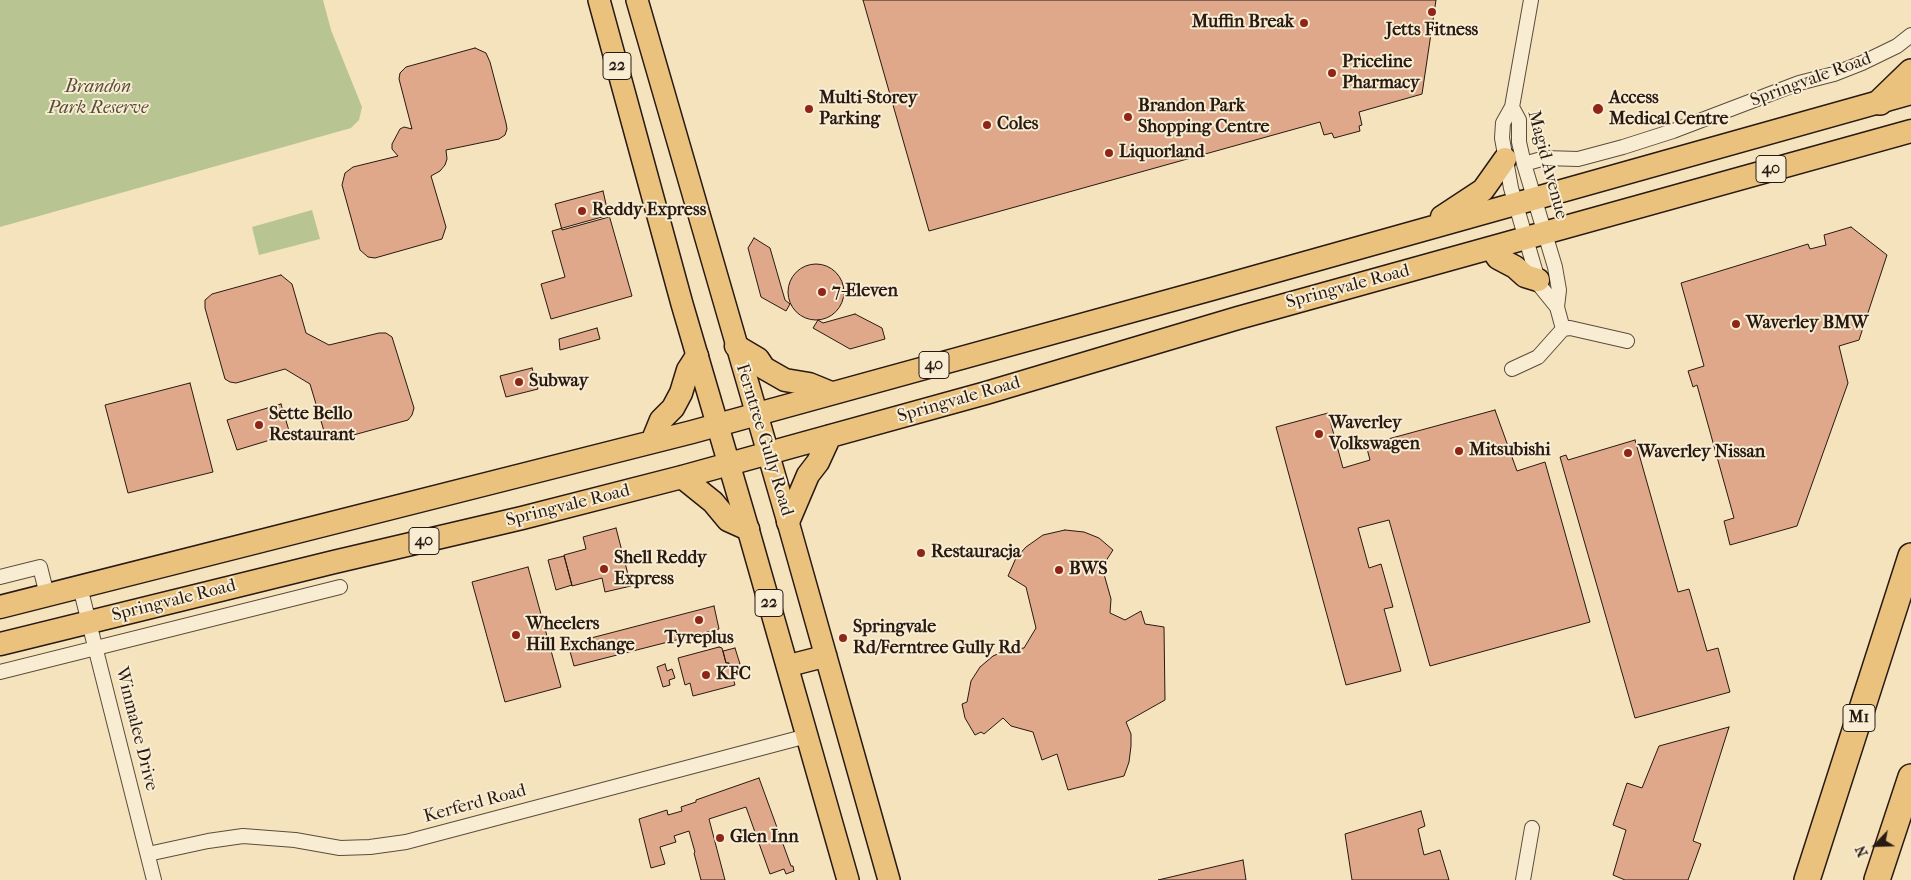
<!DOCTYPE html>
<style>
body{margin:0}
#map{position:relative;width:1911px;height:880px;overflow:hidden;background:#f4e3bc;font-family:"IM FELL French Canon",serif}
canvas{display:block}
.north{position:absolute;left:1851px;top:820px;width:50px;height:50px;-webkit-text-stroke:4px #f8edd3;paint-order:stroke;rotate:246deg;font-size:14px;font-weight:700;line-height:20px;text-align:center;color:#281912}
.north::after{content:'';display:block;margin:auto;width:18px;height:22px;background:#281912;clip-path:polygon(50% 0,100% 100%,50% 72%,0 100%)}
</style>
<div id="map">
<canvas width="1911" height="880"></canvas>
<div class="north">N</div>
</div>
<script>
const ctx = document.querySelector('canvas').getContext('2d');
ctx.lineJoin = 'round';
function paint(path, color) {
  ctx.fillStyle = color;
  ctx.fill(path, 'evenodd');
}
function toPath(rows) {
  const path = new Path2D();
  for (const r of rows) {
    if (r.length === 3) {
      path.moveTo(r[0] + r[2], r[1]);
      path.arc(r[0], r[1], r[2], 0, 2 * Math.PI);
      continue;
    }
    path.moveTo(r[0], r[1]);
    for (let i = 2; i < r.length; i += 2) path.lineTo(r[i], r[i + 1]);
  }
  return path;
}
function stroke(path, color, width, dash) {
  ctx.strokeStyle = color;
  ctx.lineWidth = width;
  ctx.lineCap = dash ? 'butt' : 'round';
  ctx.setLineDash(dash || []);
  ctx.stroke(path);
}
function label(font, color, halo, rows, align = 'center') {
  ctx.font = font + ' "IM FELL French Canon",serif';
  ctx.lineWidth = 4;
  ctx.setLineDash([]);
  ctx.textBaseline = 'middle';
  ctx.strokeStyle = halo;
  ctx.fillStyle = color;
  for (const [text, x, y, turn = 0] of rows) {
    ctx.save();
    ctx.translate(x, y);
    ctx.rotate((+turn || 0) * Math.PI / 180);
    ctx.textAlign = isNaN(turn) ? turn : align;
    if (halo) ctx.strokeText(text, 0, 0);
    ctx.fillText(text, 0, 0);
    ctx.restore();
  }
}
paint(toPath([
 [0,0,323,0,331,30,362,107,359,120,351,128,0,227],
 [312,210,320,239,259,255,252,227]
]), '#b9c493');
const building = toPath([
 [863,0,1436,0,1422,94,1359,112,1362,125,1359,126,1360,131,1334,138,1332,133,1324,135,1320,122,929,231,863,0],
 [475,48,486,53,490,62,506,123,507,129,505,135,499,139,446,150,447,159,445,165,440,171,431,176,446,227,442,239,375,258,368,257,360,250,342,185,345,173,353,167,398,156,392,149,392,144,400,129,404,127,412,129,399,79,400,73,406,67,475,48],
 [603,191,609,217,562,230,555,204,603,191],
 [609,215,632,296,551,319,541,284,565,277,552,231,609,215],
 [1851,227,1887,255,1859,340,1839,346,1848,383,1797,526,1730,545,1724,521,1734,518,1697,385,1693,387,1688,371,1704,366,1681,283,1808,244,1810,249,1826,245,1824,235,1851,227],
 [754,238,770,248,785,300,790,304,786,311,761,297,748,248,754,238],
 [816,292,28],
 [281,275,292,284,306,333,329,345,379,333,386,333,392,337,414,408,412,415,408,420,339,439,331,438,324,431,310,384,285,369,236,383,230,382,225,379,205,308,205,300,212,294,281,275],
 [855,314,882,328,885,339,850,349,813,328,818,320,823,323,855,314],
 [597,328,600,339,560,350,559,339,597,328],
 [532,368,538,389,506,397,500,376,532,368],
 [190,383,213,472,128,493,105,405,190,383],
 [281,404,290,434,237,450,227,420,281,404],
 [1495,410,1517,471,1545,462,1590,622,1430,666,1389,520,1358,528,1369,568,1381,564,1393,607,1384,609,1401,671,1346,685,1276,427,1328,413,1343,468,1370,460,1366,445,1495,410],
 [1635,440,1678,592,1689,589,1707,651,1718,648,1730,692,1635,718,1560,457,1566,455,1568,460,1635,440],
 [616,528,631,586,605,592,602,578,572,586,564,555,586,549,583,537,616,528],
 [1065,530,1084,532,1099,538,1113,550,1102,567,1111,599,1110,613,1125,620,1141,611,1145,624,1164,627,1165,700,1126,722,1131,734,1131,746,1129,762,1124,776,1068,790,1057,754,1042,760,1033,732,1011,726,1003,718,984,734,981,732,975,735,965,718,962,704,967,702,971,681,980,667,993,656,1007,650,1024,648,1036,628,1026,587,1008,576,1016,558,1026,547,1043,535,1065,530],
 [564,556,572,585,556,590,548,560,564,556],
 [528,567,561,687,505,702,472,582,528,567],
 [714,606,719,629,574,666,568,644,714,606],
 [719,647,722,648,726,663,729,663,735,685,693,696,690,683,685,685,678,658,719,647],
 [735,648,740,664,730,667,729,663,726,663,723,651,735,648],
 [665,664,667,671,672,669,675,678,669,680,670,685,663,687,657,667,665,664],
 [1729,727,1693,841,1701,844,1688,880,1625,880,1613,875,1626,830,1613,825,1627,783,1642,788,1659,746,1729,727],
 [759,778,791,866,793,866,794,871,786,874,784,869,770,874,746,807,709,819,725,880,701,880,694,853,695,852,689,831,674,836,676,842,660,847,665,864,651,868,639,819,667,810,668,815,682,811,681,807,696,802,696,800,759,778],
 [1421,811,1425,826,1418,829,1424,855,1440,850,1449,880,1352,880,1345,834,1421,811],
 [1243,860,1246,880,1158,880,1243,860]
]);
paint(building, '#dfa88a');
stroke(building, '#281912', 1);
const minor = toPath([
 [1531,0,1512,107,1503,123,1502,138,1511,188,1538,280,1540,286,1557,307,1563,329],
 [1512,107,1519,120,1519,142,1524,164,1555,267,1559,290,1557,307],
 [1524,164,1545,158,1578,159,1623,147,1673,131,1799,83,1834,74,1862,63,1897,46,1911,35],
 [1512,369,1538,357,1563,329,1570,328,1627,341],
 [0,577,40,567,47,595],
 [80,587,154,880],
 [0,672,340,587],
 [148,854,208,841,243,836,295,840,340,848,370,847,406,842,807,736],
 [1523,880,1532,828]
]);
const primary = toPath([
 [599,0,682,304,748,529,848,880],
 [637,0,788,522,889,880],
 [787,666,826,656]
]);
const trunk = toPath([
 [1442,217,1483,190,1505,159],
 [1491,248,1498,258,1515,267,1525,276,1538,280],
 [736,346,758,359,764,368,785,380,809,384,831,393],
 [652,442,661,420,673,408,681,393,688,370,697,356],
 [682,477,713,502,728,520,748,529],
 [788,522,808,475,818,462,830,436],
 [0,607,692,432,1212,289,1911,93],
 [0,644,334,562,522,518,682,477,986,393,1238,318,1911,131]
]);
const motorway = toPath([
 [1880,102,1911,72],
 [1807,880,1911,556],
 [1877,880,1911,777]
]);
stroke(minor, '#5b4c3c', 16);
stroke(primary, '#281912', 24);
stroke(trunk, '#281912', 25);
stroke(motorway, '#281912', 28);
stroke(minor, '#f8edd3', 14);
stroke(primary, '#eac27e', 21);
stroke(trunk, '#eac27e', 22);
stroke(motorway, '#eac27e', 25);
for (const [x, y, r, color] of [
 [1432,12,5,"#8f2418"],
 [1304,23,5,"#8f2418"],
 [1332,73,5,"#8f2418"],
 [809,109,5,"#8f2418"],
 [1598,109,6,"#8f2418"],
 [1128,117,5,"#8f2418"],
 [987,125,5,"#8f2418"],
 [1109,153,5,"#8f2418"],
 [582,211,5,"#8f2418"],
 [822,292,5,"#8f2418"],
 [1736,324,5,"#8f2418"],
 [519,382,5,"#8f2418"],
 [259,425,5,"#8f2418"],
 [1319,434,5,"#8f2418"],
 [1459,451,5,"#8f2418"],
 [1628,453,5,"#8f2418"],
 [921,553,5,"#8f2418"],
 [604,569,5,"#8f2418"],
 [1059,570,5,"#8f2418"],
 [699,620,5,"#8f2418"],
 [516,635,5,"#8f2418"],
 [843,638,5,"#8f2418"],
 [706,675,5,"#8f2418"],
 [720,838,5,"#8f2418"]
]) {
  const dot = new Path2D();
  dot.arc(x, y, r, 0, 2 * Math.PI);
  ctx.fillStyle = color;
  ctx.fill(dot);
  stroke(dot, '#f8edd3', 2);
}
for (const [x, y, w] of [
 [617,66,28],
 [1771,169,30],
 [934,365,30],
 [424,541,30],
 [769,603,28],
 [1859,718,32]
]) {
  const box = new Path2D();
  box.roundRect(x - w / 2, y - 13.5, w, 27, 4);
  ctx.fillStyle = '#f8edd3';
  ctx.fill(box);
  stroke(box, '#281912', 1);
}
label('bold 16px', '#281912', null, [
 ["22",617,66],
 ["40",1771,169],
 ["40",934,365],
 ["40",424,541],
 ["22",769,603],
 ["M1",1859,718]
]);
label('bold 18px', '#281912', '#f8edd3', [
 ["Muffin Break",1294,23,"right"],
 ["Jetts Fitness",1432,31,"center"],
 ["Priceline",1342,63],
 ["Pharmacy",1342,84],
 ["Multi-Storey",819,99],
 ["Parking",819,120],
 ["Access",1609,99],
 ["Medical Centre",1609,120],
 ["Brandon Park",1138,107],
 ["Shopping Centre",1138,128],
 ["Coles",997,125],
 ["Liquorland",1119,153],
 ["Reddy Express",592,211],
 ["7-Eleven",832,292],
 ["Waverley BMW",1746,324],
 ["Subway",529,382],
 ["Sette Bello",269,415],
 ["Restaurant",269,436],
 ["Waverley",1329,424],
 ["Volkswagen",1329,445],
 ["Mitsubishi",1469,451],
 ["Waverley Nissan",1638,453],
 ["Restauracja",931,553],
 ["Shell Reddy",614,559],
 ["Express",614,580],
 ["BWS",1069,570],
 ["Wheelers",526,625],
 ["Hill Exchange",526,646],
 ["Springvale",853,628],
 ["Rd/Ferntree Gully Rd",853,649],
 ["Tyreplus",699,639,"center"],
 ["KFC",716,675],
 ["Glen Inn",730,838]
], 'left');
label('18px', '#281912', '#f8edd3', [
 ["Springvale Road",1811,80,-20],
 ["Magid Avenue",1547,165,75],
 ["Springvale Road",1348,287,-15],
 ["Springvale Road",959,400,-16],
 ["Ferntree Gully Road",764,440,73],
 ["Springvale Road",568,506,-14],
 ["Springvale Road",174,601,-14],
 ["Winmalee Drive",136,729,76],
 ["Kerferd Road",475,804,-15]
]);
label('italic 18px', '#544c39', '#f8edd3', [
 ["Brandon",98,88],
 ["Park Reserve",98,109]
]);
</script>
